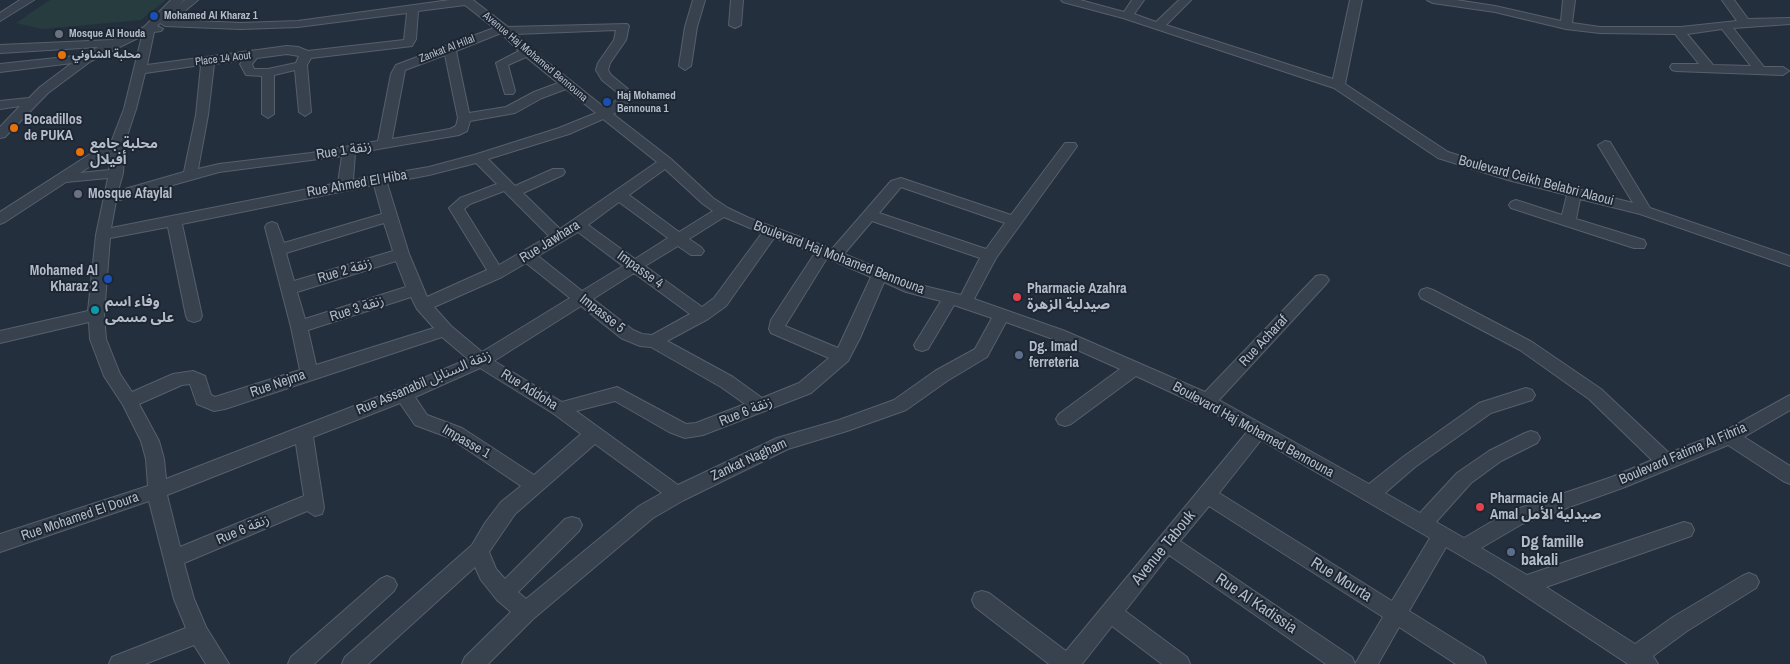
<!DOCTYPE html>
<meta charset="utf-8">
<style>
body{margin:0}
canvas{display:block;background:#242f3e}
</style>
<canvas width="1790" height="664"></canvas>
<script>
const ctx = document.querySelector('canvas').getContext('2d');
ctx.lineJoin = 'round';
function paint(path, color) {
  ctx.fillStyle = color;
  ctx.fill(path, 'evenodd');
}
function toPath(rows) {
  const path = new Path2D();
  for (const r of rows) {
    path.moveTo(r[0], r[1]);
    for (let i = 2; i < r.length; i += 2) path.lineTo(r[i], r[i + 1]);
  }
  return path;
}
function stroke(path, color, width, dash) {
  ctx.strokeStyle = color;
  ctx.lineWidth = width;
  ctx.lineCap = dash ? 'butt' : 'round';
  ctx.setLineDash(dash || []);
  ctx.stroke(path);
}
function label(font, color, halo, rows, align = 'center') {
  ctx.font = font + ' "Archivo Narrow","Noto Sans Arabic",sans-serif';
  ctx.lineWidth = 4;
  ctx.setLineDash([]);
  ctx.textBaseline = 'middle';
  ctx.strokeStyle = halo;
  ctx.fillStyle = color;
  for (const [text, x, y, turn = 0] of rows) {
    ctx.save();
    ctx.translate(x, y);
    ctx.rotate((+turn || 0) * Math.PI / 180);
    ctx.textAlign = isNaN(turn) ? turn : align;
    if (halo) ctx.strokeText(text, 0, 0);
    ctx.fillText(text, 0, 0);
    ctx.restore();
  }
}
paint(toPath([
 [50,0,166,0,141,20,42,29,16,23]
]), '#263c3f');
const minor = toPath([
 [20,0,34,0,0,21,0,13,20,0],
 [171,0,184,0,178,6,185,0,198,0,174,20,241,23,298,21,450,0,473,0,508,27,627,24,629,26,626,40,610,63,608,70,611,75,628,89,630,99,624,108,613,114,671,159,713,198,728,208,749,218,832,249,891,181,901,178,1011,215,1065,143,1075,143,1077,146,1075,149,996,258,974,299,1065,331,1205,392,1316,276,1321,275,1326,276,1329,280,1326,284,1219,400,1369,484,1403,457,1479,403,1526,388,1532,390,1535,395,1532,400,1491,413,1415,467,1385,493,1420,513,1457,473,1489,451,1525,433,1531,431,1537,433,1540,438,1537,443,1501,461,1471,483,1436,522,1464,538,1508,512,1612,477,1652,460,1589,399,1520,350,1421,298,1419,294,1421,290,1427,288,1433,290,1532,342,1601,389,1669,453,1723,432,1790,395,1790,410,1744,437,1790,466,1790,484,1783,481,1728,445,1625,487,1522,524,1481,548,1527,575,1684,522,1691,524,1694,530,1691,536,1546,587,1635,644,1673,617,1742,576,1749,573,1756,576,1759,582,1756,588,1687,631,1653,656,1658,664,1628,664,1492,574,1446,547,1409,611,1483,657,1486,664,1456,664,1399,627,1378,664,1355,664,1383,617,1209,506,1180,541,1352,657,1355,664,1326,664,1169,555,1125,611,1187,657,1190,664,1162,664,1112,626,1082,664,1049,664,975,607,972,600,975,593,982,591,989,593,1066,651,1247,432,1201,406,1136,376,1071,424,1065,426,1059,424,1056,419,1059,414,1120,369,1053,339,1006,322,987,357,947,381,906,410,847,431,788,449,684,500,653,518,533,619,488,664,462,664,465,657,511,612,497,600,481,580,475,567,368,664,342,664,345,657,472,545,485,523,501,502,521,486,450,438,415,425,400,403,313,437,324,508,322,514,315,516,307,511,184,563,194,599,206,627,229,664,206,664,194,645,145,664,109,664,112,657,186,628,174,599,149,501,0,552,0,534,148,486,146,459,141,441,123,405,104,376,90,339,89,322,0,343,0,331,88,311,96,235,108,178,66,182,5,222,0,224,0,212,112,140,124,109,142,36,91,61,48,93,5,137,0,138,0,127,20,106,0,109,0,101,29,98,40,87,72,63,0,72,0,64,84,55,98,47,0,53,0,45,112,40,144,27,171,0],
 [465,5,494,28,396,65,391,74,378,141,311,153,219,164,198,169,208,115,214,64,243,60,240,64,246,75,262,76,262,114,268,118,274,114,274,75,295,70,299,112,305,116,311,112,307,65,311,58,412,46,416,39,418,11,465,5],
 [407,13,404,40,308,51,298,47,287,46,147,65,154,32,161,31,163,29,157,26,160,23,165,26,241,29,298,27,407,13],
 [616,30,614,40,598,63,596,70,602,80,618,93,618,99,614,102,605,108,531,49,515,34,616,30],
 [501,33,519,51,496,63,505,94,513,94,515,91,508,65,526,57,558,83,534,92,506,107,469,113,456,51,501,33],
 [287,54,299,56,296,63,268,69,254,69,252,64,257,58,287,54],
 [445,55,458,118,456,126,450,129,392,139,405,70,445,55],
 [201,65,196,115,184,172,118,191,123,173,125,142,136,109,145,73,201,65],
 [566,89,596,113,559,128,474,155,429,167,353,180,355,153,459,135,467,131,470,121,515,113,542,98,566,89],
 [603,119,657,162,560,229,523,193,563,175,565,172,563,169,553,169,515,186,488,159,569,134,603,119],
 [111,153,109,170,80,173,111,153],
 [342,156,338,183,111,228,116,201,219,172,342,156],
 [476,163,497,184,460,198,449,208,487,270,427,297,409,254,387,183,429,175,476,163],
 [665,169,703,204,713,211,679,232,629,195,665,169],
 [374,185,382,214,284,243,277,224,272,222,267,224,265,227,291,327,300,370,215,397,211,395,205,376,193,371,173,374,132,392,120,374,106,339,104,315,110,238,168,227,186,316,188,320,194,322,200,320,202,316,182,224,374,185],
 [901,187,1005,223,986,249,879,213,901,187],
 [504,191,549,236,499,265,464,209,470,204,504,191],
 [619,202,668,238,635,259,588,225,619,202],
 [724,217,762,233,714,298,702,307,645,266,678,246,691,255,701,255,704,251,701,247,689,239,724,217],
 [872,221,980,258,961,295,916,284,844,254,872,221],
 [384,223,393,251,294,281,286,253,384,223],
 [578,232,623,266,582,291,538,256,578,232],
 [774,238,815,253,771,320,769,329,771,333,829,358,799,383,762,398,733,377,667,341,708,319,726,306,774,238],
 [827,258,871,277,838,348,785,326,827,258],
 [396,261,406,287,305,319,297,292,396,261],
 [526,263,570,298,482,352,451,326,434,307,502,277,526,263],
 [634,273,690,314,652,335,642,334,633,330,593,299,634,273],
 [884,282,906,292,941,301,914,345,916,349,922,351,928,349,954,305,992,318,975,349,935,371,894,400,839,420,777,438,678,485,576,411,615,401,669,432,685,438,703,435,811,393,848,361,860,338,884,282],
 [411,297,417,309,434,328,316,365,308,330,411,297],
 [581,306,621,338,640,346,651,347,721,387,745,404,696,423,686,424,617,387,562,402,494,361,581,306],
 [442,337,468,359,398,389,166,479,164,459,159,441,139,404,182,385,190,384,197,404,214,411,225,409,442,337],
 [480,368,554,414,581,434,534,475,462,428,427,415,415,397,480,368],
 [1261,440,1430,538,1392,601,1219,493,1261,440],
 [296,444,304,496,180,547,167,495,296,444],
 [595,444,662,493,639,506,526,599,518,592,579,531,582,525,579,519,572,517,565,519,505,579,496,569,489,552,515,514,595,444],
 [693,0,705,0,697,27,691,66,685,70,679,66,685,27,693,0],
 [731,0,743,0,741,25,735,28,729,25,731,0],
 [1061,0,1080,0,1124,12,1132,0,1144,0,1134,14,1156,22,1179,0,1191,0,1166,25,1333,79,1350,0,1362,0,1345,84,1448,152,1518,174,1633,203,1598,145,1605,141,1610,142,1650,208,1790,256,1790,266,1640,214,1580,199,1576,219,1644,240,1646,244,1644,248,1634,248,1511,208,1509,205,1511,202,1516,200,1562,215,1567,195,1508,180,1438,158,1334,88,1123,18,1063,2,1061,0],
 [1427,0,1456,0,1495,6,1561,21,1563,0,1575,0,1572,23,1600,27,1681,27,1737,21,1722,0,1734,0,1748,19,1790,18,1790,24,1733,28,1764,67,1783,67,1789,71,1783,75,1676,71,1672,70,1670,67,1672,64,1699,64,1675,34,1600,33,1566,29,1495,12,1433,3,1427,0],
 [1722,29,1751,66,1713,65,1687,34,1722,29],
 [387,576,394,579,397,585,394,591,314,664,288,664,291,657,380,579,387,576]
]);
stroke(minor, '#565f6c', 2);
paint(minor, '#38414e');
for (const [x, y, r, color] of [
 [154,16,5,"#1a4fb4"],
 [59,34,5,"#6b7280"],
 [62,55,5,"#e8710a"],
 [607,102,5,"#1a4fb4"],
 [14,128,5,"#e8710a"],
 [80,152,5,"#e8710a"],
 [78,194,5,"#6b7280"],
 [108,279,5,"#1a4fb4"],
 [1017,297,5,"#e0444e"],
 [95,310,5,"#0f9aa8"],
 [1019,355,5,"#5c6f8a"],
 [1480,507,5,"#e0444e"],
 [1511,552,5,"#5c6f8a"]
]) {
  const dot = new Path2D();
  dot.arc(x, y, r, 0, 2 * Math.PI);
  ctx.fillStyle = color;
  ctx.fill(dot);
  stroke(dot, '#1d2633', 2);
}
label('bold 11px', '#b4bcc9', '#1d2633', [
 ["Mohamed Al Kharaz 1",164,16],
 ["Mosque Al Houda",69,34],
 ["محلبة الشاوني",72,55],
 ["Haj Mohamed",617,96],
 ["Bennouna 1",617,109]
], 'left');
label('11px', '#b4bcc9', '#1d2633', [
 ["Zankat Al Hilal",447,49,-21],
 ["Avenue Haj Mohamed Bennouna",535,57,40],
 ["Place 14 Aout",223,59,-7]
]);
label('bold 14px', '#b4bcc9', '#1d2633', [
 ["Bocadillos",24,120],
 ["de PUKA",24,136],
 ["محلبة جامع",90,144],
 ["أفيلال",90,160],
 ["Mosque Afaylal",88,194],
 ["Mohamed Al",98,271,"right"],
 ["Kharaz 2",98,287,"right"],
 ["Pharmacie Azahra",1027,289],
 ["صيدلية الزهرة",1027,305],
 ["وفاء اسم",105,302],
 ["على مسمى",105,318],
 ["Dg. Imad",1029,347],
 ["ferreteria",1029,363],
 ["Pharmacie Al",1490,499],
 ["Amal صيدلية الأمل",1490,515]
], 'left');
label('14px', '#b4bcc9', '#1d2633', [
 ["Rue 1 زنقة",344,151,-9],
 ["Boulevard Ceikh Belabri Alaoui",1536,181,15],
 ["Rue Ahmed El Hiba",357,184,-10],
 ["Rue Jawhara",550,242,-32],
 ["Boulevard Haj Mohamed Bennouna",839,258,21],
 ["Impasse 4",640,270,36],
 ["Rue 2 زنقة",345,271,-17],
 ["Rue 3 زنقة",357,309,-18],
 ["Impasse 5",602,314,38],
 ["Rue Acharaf",1264,341,-47],
 ["Rue Assanabil زنقة السنابل",424,383,-23],
 ["Rue Nejma",278,384,-19],
 ["Rue Addoha",529,390,32],
 ["Rue 6 زنقة",746,412,-22],
 ["Boulevard Haj Mohamed Bennouna",1253,430,29],
 ["Impasse 1",466,442,30],
 ["Boulevard Fatima Al Fihria",1683,454,-23],
 ["Zankat Nagham",749,460,-25],
 ["Rue Mohamed El Doura",80,517,-19],
 ["Rue 6 زنقة",243,530,-23]
]);
label('bold 16px', '#b4bcc9', '#1d2633', [
 ["Dg famille",1521,543],
 ["bakali",1521,561]
], 'left');
label('16px', '#b4bcc9', '#1d2633', [
 ["Avenue Tabouk",1164,548,-51],
 ["Rue Mourta",1341,580,32],
 ["Rue Al Kadissia",1256,604,34]
]);
</script>
